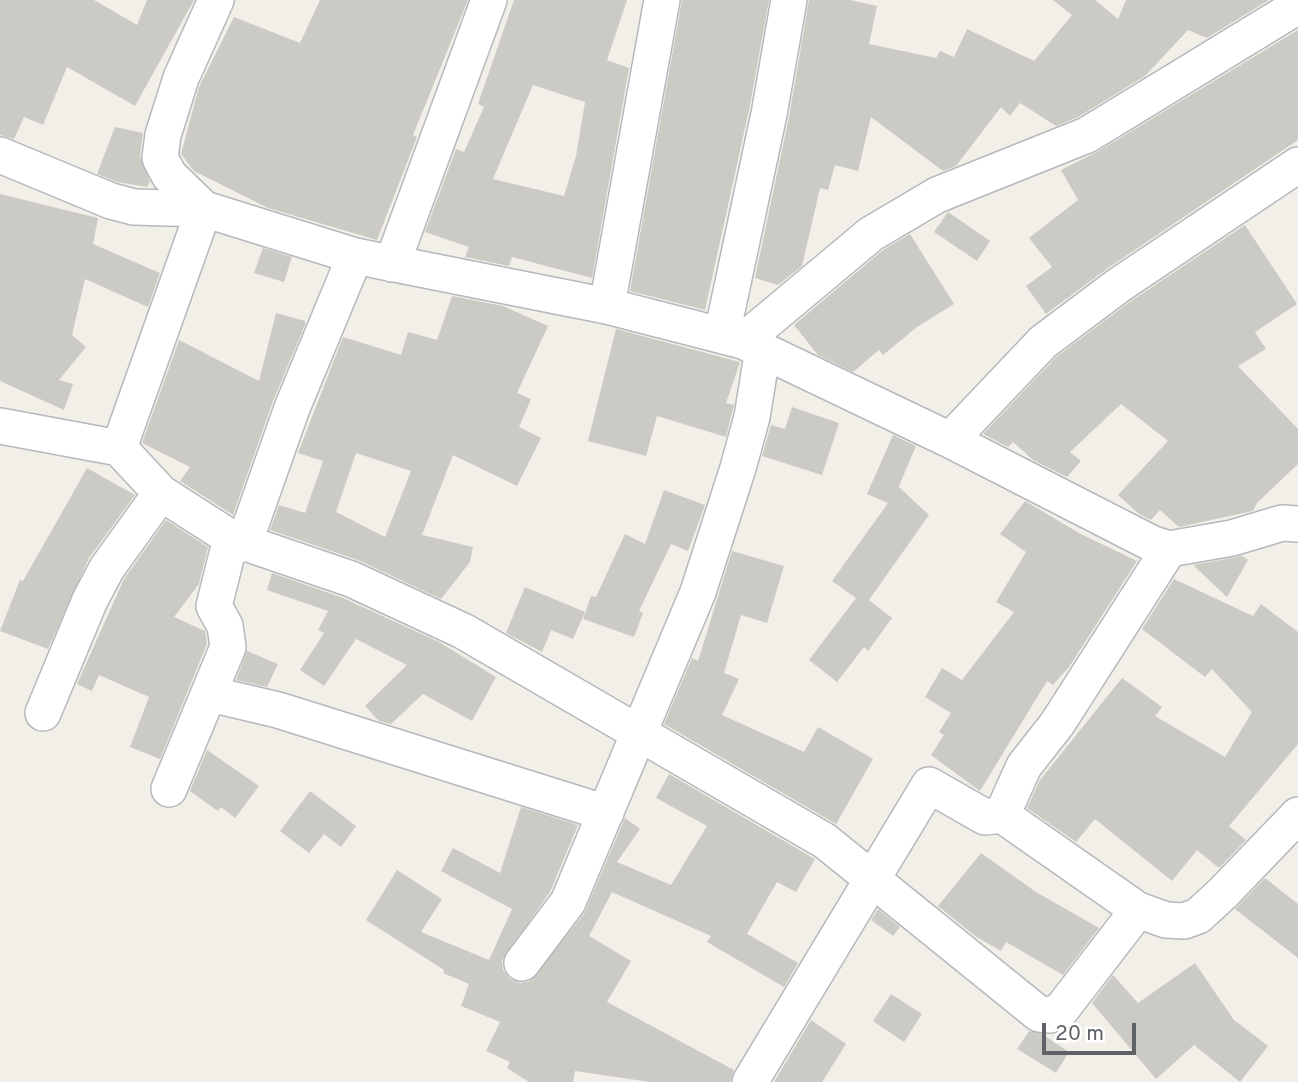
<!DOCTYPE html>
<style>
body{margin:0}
#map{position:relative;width:1298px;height:1082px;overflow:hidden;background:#f1efe8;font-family:Overpass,sans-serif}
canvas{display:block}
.scale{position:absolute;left:1042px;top:1023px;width:94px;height:32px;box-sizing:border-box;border:4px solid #5f6368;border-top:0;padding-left:9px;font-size:21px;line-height:24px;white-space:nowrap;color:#5f6368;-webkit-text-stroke:5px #fff;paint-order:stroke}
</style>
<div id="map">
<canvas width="1298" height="1082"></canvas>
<div class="scale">20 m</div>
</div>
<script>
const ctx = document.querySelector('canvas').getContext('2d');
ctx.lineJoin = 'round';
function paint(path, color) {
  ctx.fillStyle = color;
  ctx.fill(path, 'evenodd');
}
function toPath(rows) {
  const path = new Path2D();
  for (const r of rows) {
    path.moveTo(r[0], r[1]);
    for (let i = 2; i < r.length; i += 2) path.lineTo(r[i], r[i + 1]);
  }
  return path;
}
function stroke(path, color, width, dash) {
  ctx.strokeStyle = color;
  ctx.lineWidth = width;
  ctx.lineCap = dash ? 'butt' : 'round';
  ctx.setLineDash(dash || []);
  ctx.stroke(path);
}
paint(toPath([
 [0,0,94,0,137,25,147,0,194,0,135,106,67,67,43,125,24,117,14,139,0,135],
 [320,0,468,0,413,135,417,137,377,240,268,208,194,171,181,154,199,87,234,17,300,43],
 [514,0,627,0,607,60,629,68,592,278,512,257,509,266,465,257,469,247,425,232,456,149,464,152,484,107,478,104],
 [533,85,585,102,576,156,564,196,493,179],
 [682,0,769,0,749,110,705,310,630,291],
 [809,0,850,0,877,6,869,44,936,58,940,51,954,57,967,29,1034,61,1072,15,1053,0,1095,0,1118,19,1126,0,1269,0,1207,38,1188,30,1145,76,1078,117,1056,126,1020,103,1010,116,1001,107,956,166,943,171,871,117,858,171,835,165,828,190,820,188,802,266,778,285,755,278,789,117],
 [1298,30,1298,140,1108,268,1046,314,1026,286,1052,267,1029,238,1078,200,1061,170,1097,152],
 [115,127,143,133,140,156,150,182,147,187,117,182,97,174],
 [0,194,98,218,93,244,160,273,148,307,85,279,72,335,86,347,59,380,73,384,64,410,0,381],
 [948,212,990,241,977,261,934,232],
 [1245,225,1297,304,1255,332,1266,349,1238,366,1298,429,1298,464,1257,503,1253,511,1179,527,1160,510,1151,520,1139,514,1118,495,1168,441,1121,404,1070,452,1081,461,1067,477,1033,460,1013,442,1008,447,983,434,1056,357,1131,301],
 [910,234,954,304,917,327,883,355,879,350,853,372,818,355,794,325,883,250],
 [263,248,292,257,284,282,254,273],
 [452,296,503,306,548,326,517,393,531,399,519,427,541,438,517,486,453,455,422,535,473,547,470,562,441,599,358,560,270,530,279,505,305,513,323,461,298,453,343,337,401,355,408,332,437,340],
 [356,453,411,471,385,537,336,512],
 [276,313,305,321,305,325,273,401,233,515,180,481,190,467,142,443,179,340,259,381],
 [616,329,740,362,726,403,734,405,726,437,657,416,646,456,588,441],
 [792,407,839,423,822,475,762,456,771,425,785,429],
 [893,435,916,446,896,493,899,487,929,515,869,600,892,618,868,651,864,647,837,682,809,660,856,598,832,581,888,503,867,494],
 [87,468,135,495,89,558,48,649,0,631,20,580,23,581],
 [664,490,705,505,688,551,671,544,639,611,643,613,634,637,583,619,591,596,596,597,625,534,645,544],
 [1025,501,1079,533,1137,561,1069,667,1053,685,1047,681,980,791,931,755,944,735,939,732,951,713,925,697,942,668,962,680,1014,612,996,602,1026,552,1000,534],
 [166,520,208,547,199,584,174,617,205,631,207,644,160,759,130,747,149,697,99,675,92,691,77,684,124,579],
 [732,551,784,566,767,623,741,615,724,673,739,679,722,715,804,752,818,727,873,759,836,824,664,724,692,658,698,661],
 [1242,556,1248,560,1227,597,1193,565],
 [272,573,343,598,439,642,496,677,472,721,423,694,391,724,379,721,365,706,407,665,356,639,324,686,300,670,324,633,318,630,328,611,267,590],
 [1174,579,1253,616,1261,604,1298,632,1298,744,1229,826,1246,840,1219,868,1197,850,1172,881,1095,819,1076,842,1027,808,1040,780,1122,678,1162,707,1155,716,1225,757,1252,712,1212,669,1205,677,1142,629],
 [525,587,585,612,573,639,551,630,542,652,506,633],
 [247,651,278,664,267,687,236,680],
 [207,750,259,786,235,818,221,807,218,811,190,791],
 [669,774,815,859,796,892,777,882,747,934,798,963,784,987,707,942,711,936,612,892,589,936,631,961,607,1002,734,1070,730,1082,650,1082,575,1071,573,1082,529,1082,507,1068,510,1062,486,1051,500,1022,461,1006,469,984,443,973,444,970,366,920,397,870,442,899,421,932,489,960,512,909,441,871,453,848,500,873,521,807,578,825,550,892,502,960,503,970,510,979,520,983,530,981,584,914,625,818,640,829,617,862,671,885,707,826,656,798],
 [310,791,356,826,341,847,324,834,309,853,280,831],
 [981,853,1036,892,1099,928,1063,975,1006,942,1001,951,975,936,938,906],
 [1265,878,1298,904,1298,958,1235,909],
 [878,909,900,927,893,936,871,920],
 [1195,963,1234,1020,1268,1046,1240,1082,1194,1045,1156,1079,1092,1003,1113,975,1138,1003],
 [891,994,922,1014,904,1042,873,1021],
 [811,1020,846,1044,822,1082,774,1082],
 [1029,1031,1042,1034,1069,1052,1056,1073,1017,1049]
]), '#cccac5');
const minor = toPath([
 [216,0,181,78,163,135,160,158,169,175,204,209,355,256,607,306,743,341,950,440,1153,544,1169,549,1232,538,1282,523,1298,524],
 [0,155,111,201,134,207,204,209,119,448],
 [392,264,489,0],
 [607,306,662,0],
 [722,334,769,114,789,0],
 [743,341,871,234,937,195,1087,135,1298,6],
 [0,426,119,448,161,493,231,538,351,579,463,631,825,841,1039,1014,1050,1015,1061,1010,1138,910],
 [950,440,1043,342,1119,285,1298,165],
 [244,544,292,408,355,256],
 [1169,549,1057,724,1024,766,1002,815,1138,910,1166,920,1184,921,1198,916,1223,893,1298,815],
 [210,694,278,710,606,813],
 [43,713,90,600,107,568,161,493],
 [169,789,228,647,225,626,214,606,231,538],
 [522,963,568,902,698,592,738,468,752,417,763,349],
 [750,1082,929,785,985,817,1002,815]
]);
stroke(minor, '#b5b8bc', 38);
stroke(minor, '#fff', 35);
</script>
